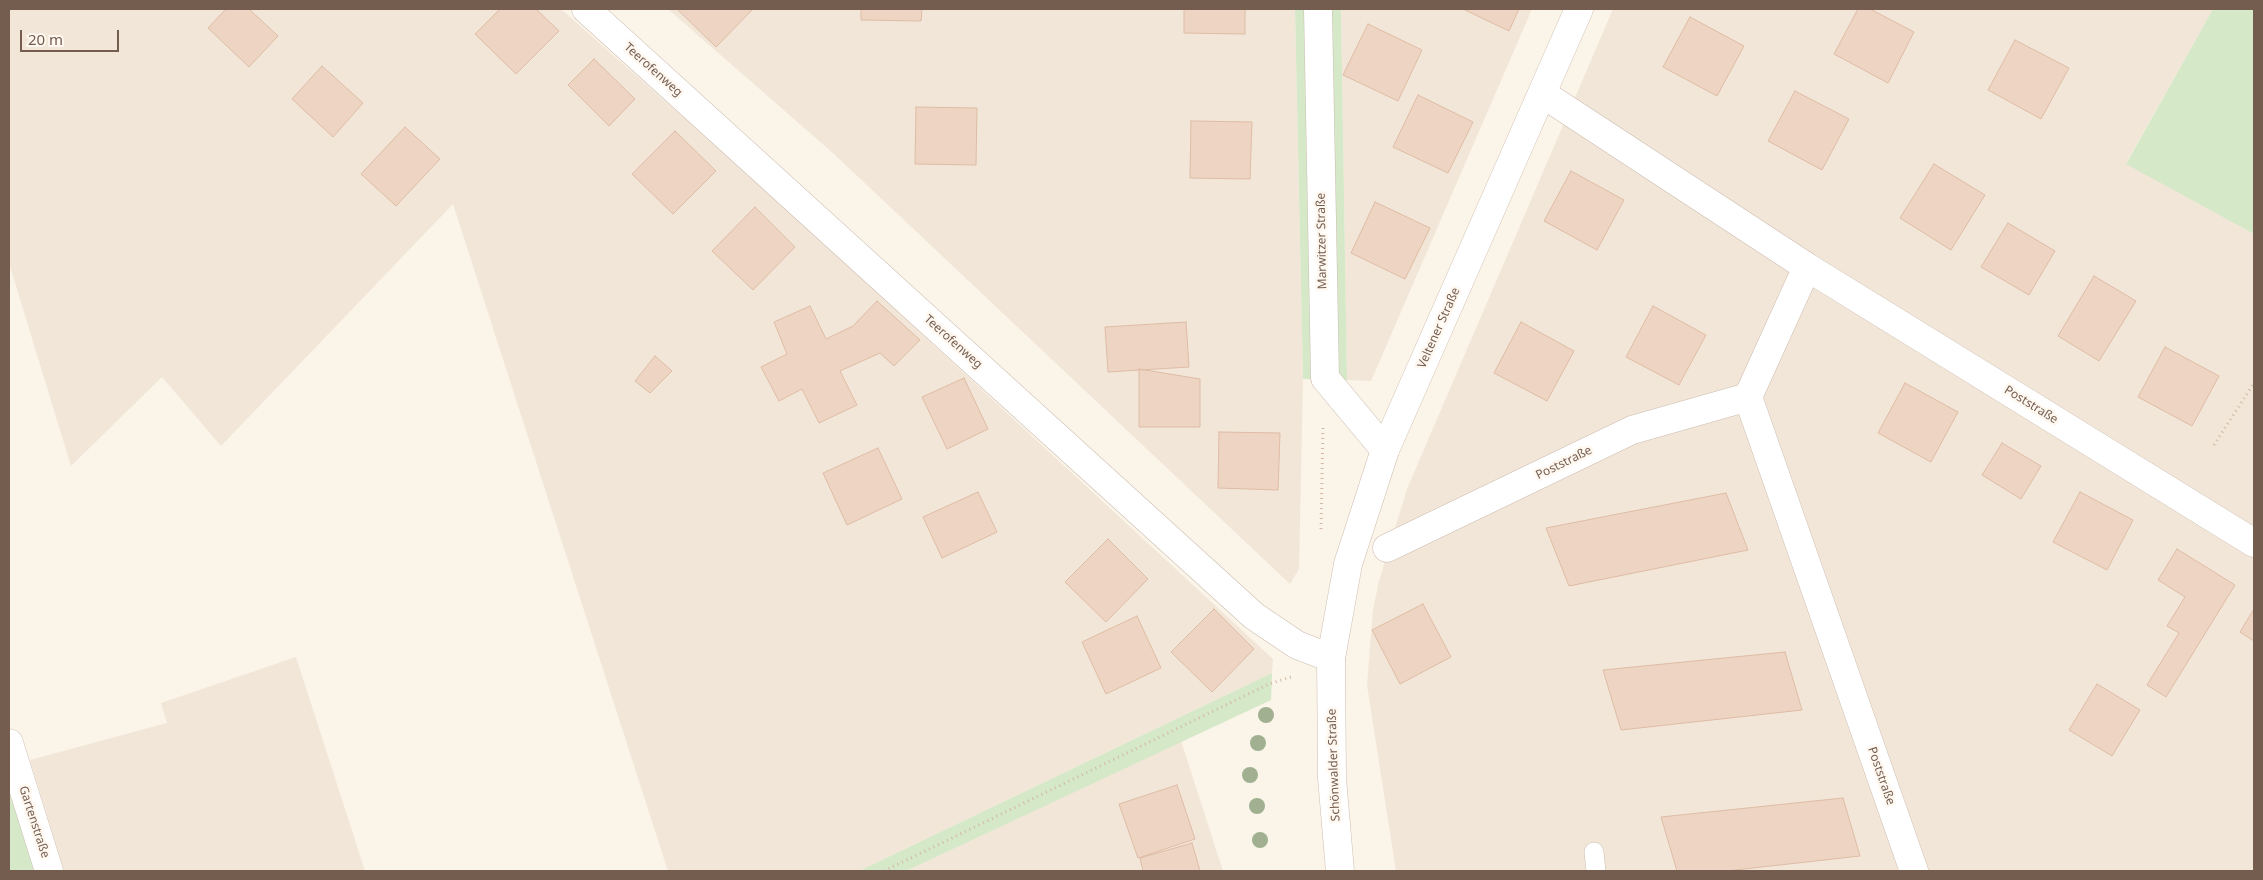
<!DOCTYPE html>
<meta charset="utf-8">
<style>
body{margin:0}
#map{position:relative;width:2263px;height:880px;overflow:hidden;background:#fbf4e9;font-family:"Noto Sans",sans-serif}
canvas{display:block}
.frame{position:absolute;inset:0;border:10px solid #745c4f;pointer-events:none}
.scale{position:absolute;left:20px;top:30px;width:99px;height:22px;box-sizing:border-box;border:2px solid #745c4f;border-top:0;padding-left:6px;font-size:15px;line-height:18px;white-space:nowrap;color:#745c4f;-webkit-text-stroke:4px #fef8f0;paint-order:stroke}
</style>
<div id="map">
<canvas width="2263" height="880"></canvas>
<div class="frame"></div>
<div class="scale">20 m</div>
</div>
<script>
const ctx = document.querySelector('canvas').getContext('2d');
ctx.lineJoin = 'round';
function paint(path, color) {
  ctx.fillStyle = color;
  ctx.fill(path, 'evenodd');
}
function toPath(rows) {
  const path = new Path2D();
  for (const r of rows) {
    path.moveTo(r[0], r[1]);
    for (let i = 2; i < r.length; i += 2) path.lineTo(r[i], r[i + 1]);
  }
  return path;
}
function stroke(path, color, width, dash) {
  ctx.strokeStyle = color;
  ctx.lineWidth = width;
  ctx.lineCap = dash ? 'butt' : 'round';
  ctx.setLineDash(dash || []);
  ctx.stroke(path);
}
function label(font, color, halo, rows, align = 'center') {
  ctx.font = font + ' "Noto Sans",sans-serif';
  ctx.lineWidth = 5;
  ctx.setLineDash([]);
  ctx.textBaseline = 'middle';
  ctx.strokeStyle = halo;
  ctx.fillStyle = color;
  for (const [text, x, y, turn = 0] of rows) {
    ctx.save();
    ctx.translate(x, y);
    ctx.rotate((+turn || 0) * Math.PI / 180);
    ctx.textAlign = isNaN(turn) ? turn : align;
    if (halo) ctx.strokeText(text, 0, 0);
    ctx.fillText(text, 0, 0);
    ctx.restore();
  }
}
paint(toPath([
 [9,9,561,9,781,204,1273,659,1272,673,859,871,668,871,453,204,221,446,162,377,71,466,9,263],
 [668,9,1295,9,1303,379,1299,569,1290,584,834,154],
 [1341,9,1532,9,1371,381,1347,380],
 [1613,9,2213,9,2126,163,2254,234,2254,871,1396,871,1367,685,1373,610,1379,581,1407,489],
 [296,657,365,871,64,871,30,760,167,723,161,703],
 [1181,741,1223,871,906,871]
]), '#f2e6d8');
paint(toPath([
 [1295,9,1341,9,1347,380,1303,379],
 [2213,9,2254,9,2254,234,2126,164],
 [1272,673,1271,700,906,871,859,871],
 [9,790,35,871,9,871]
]), '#d5e8c8');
const building = toPath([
 [226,9,249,9,278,36,249,67,208,28,226,9],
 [500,9,536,9,559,31,516,74,475,34,500,9],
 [677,9,753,9,716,47,677,9],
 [861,9,922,9,921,21,861,20,861,9],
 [1184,9,1245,9,1245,34,1184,33,1184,9],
 [1463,9,1519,9,1509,31,1463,9],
 [1858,9,1870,9,1914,32,1888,83,1834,54,1858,9],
 [1690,17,1744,46,1717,96,1663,67,1690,17],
 [1368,24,1422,50,1398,101,1343,75,1368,24],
 [2015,40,2069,68,2041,119,1988,90,2015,40],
 [594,59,635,99,609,126,568,85,594,59],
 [322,66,363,103,333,137,292,99,322,66],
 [1795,91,1849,119,1822,170,1768,141,1795,91],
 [1418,95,1473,122,1448,173,1393,147,1418,95],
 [916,107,977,108,976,165,915,164,916,107],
 [1191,121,1252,122,1250,179,1190,178,1191,121],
 [405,127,440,159,396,206,361,174,405,127],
 [675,131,716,171,673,214,632,174,675,131],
 [1934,164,1985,195,1951,250,1900,218,1934,164],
 [1571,171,1624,200,1597,250,1544,221,1571,171],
 [1375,202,1430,228,1405,279,1351,253,1375,202],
 [755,207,795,247,753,290,712,251,755,207],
 [2008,223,2055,251,2029,295,1981,267,2008,223],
 [2094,276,2136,301,2099,361,2058,336,2094,276],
 [877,301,920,340,894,366,880,353,840,371,857,405,819,423,802,389,779,401,761,367,787,354,774,322,810,306,826,339,853,326,877,301],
 [1653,306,1706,335,1679,385,1626,357,1653,306],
 [1186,322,1189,367,1108,372,1105,327,1186,322],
 [1521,322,1574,351,1547,401,1494,373,1521,322],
 [2165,347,2219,376,2192,426,2138,397,2165,347],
 [655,356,672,371,650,393,635,381,655,356],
 [1139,369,1200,379,1200,427,1139,427,1139,369],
 [964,378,988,429,947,449,922,397,964,378],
 [1905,383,1958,412,1931,462,1878,433,1905,383],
 [1219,432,1280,433,1278,490,1218,488,1219,432],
 [2002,443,2041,466,2021,499,1982,475,2002,443],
 [878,448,902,499,847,525,823,473,878,448],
 [978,492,997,532,942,558,923,517,978,492],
 [2080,492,2133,520,2107,570,2053,542,2080,492],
 [1726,493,1748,550,1569,586,1546,528,1726,493],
 [1108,539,1148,579,1106,622,1065,582,1108,539],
 [2177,549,2235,585,2166,697,2147,685,2179,633,2167,626,2185,597,2158,580,2177,549],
 [1423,604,1451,657,1400,684,1372,630,1423,604],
 [1214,609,1254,649,1212,692,1171,652,1214,609],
 [2254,609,2254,641,2240,632,2254,609],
 [1137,616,1161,668,1106,694,1082,642,1137,616],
 [1785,652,1802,710,1621,730,1603,670,1785,652],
 [2097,684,2140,710,2112,756,2069,730,2097,684],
 [1177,785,1195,839,1138,858,1119,804,1177,785],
 [1843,798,1860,856,1726,871,1677,871,1661,817,1843,798],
 [1192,843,1200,871,1143,871,1140,858,1192,843]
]);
paint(building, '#eed5c3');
stroke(building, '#dfbca5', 1);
const lane = toPath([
 [1594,852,1596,871]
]);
const street = toPath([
 [586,9,1254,616,1297,645,1331,658],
 [1318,9,1325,378,1385,450],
 [1543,94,1807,267,2254,543],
 [1807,267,1748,397,1914,871],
 [1387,548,1632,430,1748,397],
 [9,743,49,871]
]);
const secondary = toPath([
 [1340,871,1332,778,1331,658,1348,564,1385,450,1579,9]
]);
stroke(lane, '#ccbcb0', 20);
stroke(street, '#ccbcb0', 29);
stroke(secondary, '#cfbdae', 29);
stroke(toPath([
 [2214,445,2254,383],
 [1321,529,1323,424],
 [884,871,1269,684,1291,677]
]), '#d3b8a6', 3, [1, 4]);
stroke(lane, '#fff', 19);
stroke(street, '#fff', 28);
stroke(secondary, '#fff', 28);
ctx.fillStyle = '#a0b090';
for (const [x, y] of [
 [1266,715],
 [1258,743],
 [1250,775],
 [1257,806],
 [1260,840]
]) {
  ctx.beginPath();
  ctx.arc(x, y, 8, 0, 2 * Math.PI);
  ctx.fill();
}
label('12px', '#745c4f', '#fef8f0', [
 ["Teerofenweg",653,70,42],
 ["Marwitzer Straße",1322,241,-91],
 ["Veltener Straße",1439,328,-66],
 ["Teerofenweg",953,342,42],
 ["Poststraße",2031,405,32],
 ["Poststraße",1564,463,-26],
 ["Schönwalder Straße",1334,765,-92],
 ["Poststraße",1881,776,71],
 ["Gartenstraße",34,822,72]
]);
</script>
